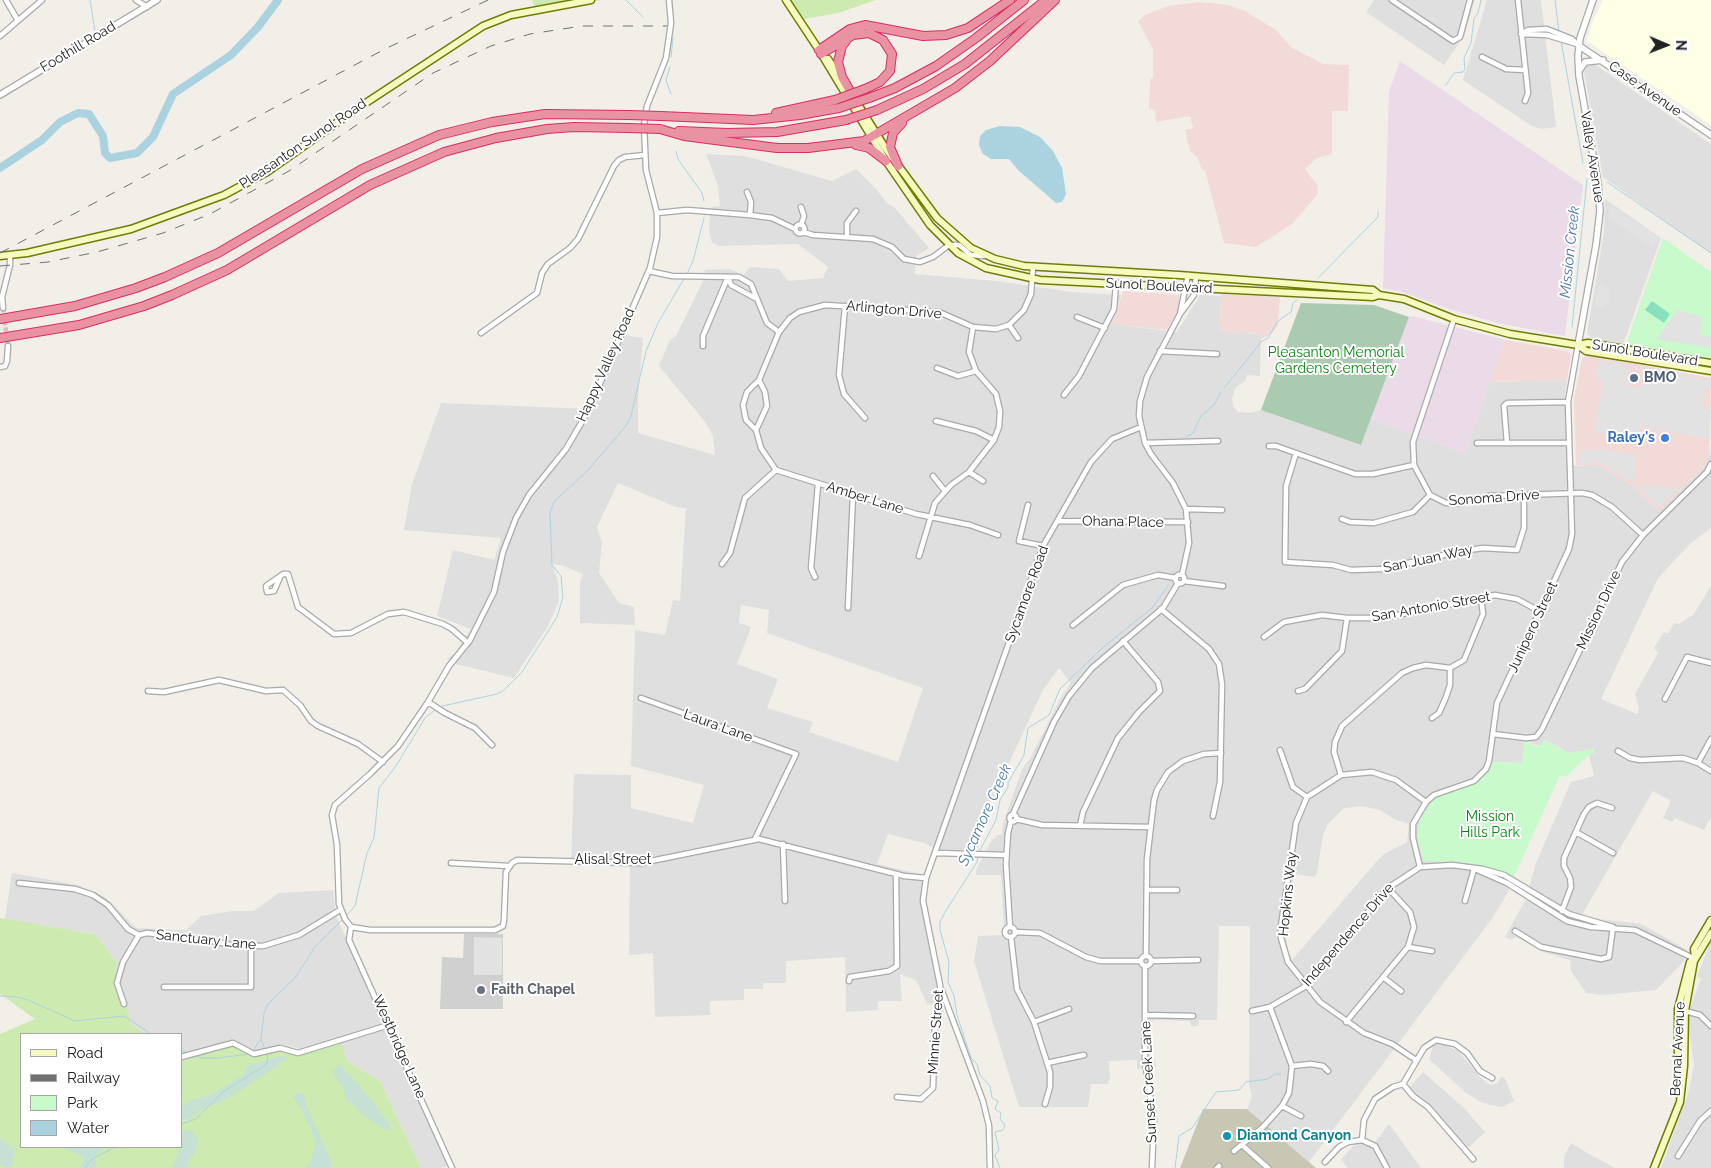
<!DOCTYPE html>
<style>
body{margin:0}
#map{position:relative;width:1711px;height:1168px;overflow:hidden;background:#f2efe9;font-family:Raleway,sans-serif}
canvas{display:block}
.legend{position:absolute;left:20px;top:1033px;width:162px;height:115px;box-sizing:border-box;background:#fff;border:1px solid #a7a7a7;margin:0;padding:6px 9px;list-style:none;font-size:15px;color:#222}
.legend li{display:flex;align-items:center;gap:10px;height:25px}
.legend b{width:25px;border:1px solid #a7a7a7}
.north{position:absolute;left:1641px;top:20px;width:50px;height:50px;-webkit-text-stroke:4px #fff;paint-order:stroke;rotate:91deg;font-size:14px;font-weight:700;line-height:20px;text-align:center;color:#222}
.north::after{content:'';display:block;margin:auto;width:18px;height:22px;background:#222;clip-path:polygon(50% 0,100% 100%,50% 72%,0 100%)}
</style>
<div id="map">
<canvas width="1711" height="1168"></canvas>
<ul class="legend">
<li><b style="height:6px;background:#f7fabf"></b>Road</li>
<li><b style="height:6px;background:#707070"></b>Railway</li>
<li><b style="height:14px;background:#c8facc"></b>Park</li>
<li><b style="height:14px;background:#aad3df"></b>Water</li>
</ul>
<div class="north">N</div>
</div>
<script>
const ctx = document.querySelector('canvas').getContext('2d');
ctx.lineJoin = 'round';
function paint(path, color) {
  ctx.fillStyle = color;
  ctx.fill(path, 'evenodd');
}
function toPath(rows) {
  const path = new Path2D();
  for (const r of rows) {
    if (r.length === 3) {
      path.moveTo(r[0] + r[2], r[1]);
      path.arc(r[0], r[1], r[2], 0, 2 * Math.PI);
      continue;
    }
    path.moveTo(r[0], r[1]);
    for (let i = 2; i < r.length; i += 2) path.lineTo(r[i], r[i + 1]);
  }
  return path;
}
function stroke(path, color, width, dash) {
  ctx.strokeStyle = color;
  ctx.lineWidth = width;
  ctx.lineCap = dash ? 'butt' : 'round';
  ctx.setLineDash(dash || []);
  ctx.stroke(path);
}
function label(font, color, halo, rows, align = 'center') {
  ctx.font = font + ' Raleway,sans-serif';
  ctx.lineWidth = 4;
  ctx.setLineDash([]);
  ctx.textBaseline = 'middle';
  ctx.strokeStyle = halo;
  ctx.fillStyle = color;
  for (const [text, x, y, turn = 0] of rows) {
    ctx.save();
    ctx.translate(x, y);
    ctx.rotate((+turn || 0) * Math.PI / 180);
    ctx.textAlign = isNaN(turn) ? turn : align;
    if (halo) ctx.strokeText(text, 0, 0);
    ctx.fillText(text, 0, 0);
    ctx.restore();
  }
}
paint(toPath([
 [1374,0,1475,0,1464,36,1444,65,1366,12],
 [1487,0,1541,0,1556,127,1541,129,1532,126,1463,80],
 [1593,63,1711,144,1711,254,1603,177,1584,72,1587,66],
 [706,154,745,156,832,181,856,169,875,188,888,204,894,207,929,248,916,256,915,274,996,281,1072,292,1121,295,1117,311,1111,322,1127,326,1177,332,1200,295,1221,296,1220,329,1225,332,1261,334,1260,376,1247,375,1245,381,1236,387,1232,398,1233,406,1238,412,1250,413,1261,410,1361,445,1371,419,1465,453,1490,382,1567,380,1565,395,1567,466,1598,465,1633,486,1659,511,1702,469,1709,456,1711,445,1711,528,1691,543,1658,578,1601,699,1637,714,1639,709,1635,694,1658,653,1654,648,1664,632,1668,634,1674,623,1679,624,1693,615,1711,586,1711,817,1704,830,1675,818,1672,822,1663,818,1671,801,1653,791,1582,915,1591,918,1641,924,1687,950,1683,962,1656,990,1603,995,1586,993,1571,971,1570,960,1543,952,1516,937,1511,940,1505,937,1526,899,1536,863,1571,782,1594,776,1589,755,1595,749,1569,753,1545,740,1540,746,1528,742,1522,763,1493,762,1481,780,1470,786,1459,788,1419,821,1418,842,1424,861,1462,862,1501,871,1514,877,1507,894,1491,920,1309,1162,1247,1109,1252,1097,1249,1084,1250,926,1219,926,1217,1020,1199,1020,1198,1026,1191,1026,1190,1021,1155,1020,1150,1024,1150,1060,1155,1060,1156,1067,1137,1069,1137,1060,1109,1061,1110,1077,1108,1084,1091,1084,1088,1107,1019,1107,974,961,978,936,1002,935,1004,925,1001,875,976,875,976,870,991,841,998,835,1002,835,1003,824,1022,769,1030,759,1060,699,1071,683,1059,668,1043,690,980,825,964,852,940,851,924,843,888,834,877,864,920,874,941,977,942,1004,927,1004,916,980,900,974,902,1001,878,1001,878,1010,846,1012,845,957,786,961,786,983,763,983,763,989,744,989,744,1000,710,1001,710,1015,655,1017,653,953,629,955,630,867,571,865,574,774,631,775,631,808,693,823,704,785,631,766,635,630,665,635,673,600,680,601,686,508,676,507,618,483,597,527,602,543,599,573,619,603,634,607,635,625,580,623,580,581,583,574,564,566,552,564,558,581,559,601,548,626,514,678,456,664,447,659,454,654,471,629,437,616,453,550,494,560,501,538,404,530,412,484,441,403,592,409,624,335,643,338,638,399,638,433,715,455,713,436,706,423,659,366,670,340,676,336,703,281,705,270,729,269,744,275,750,267,779,269,788,281,823,278,828,267,798,244,719,246,712,243,709,231,710,215,712,207,720,206,718,186],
 [741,605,769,610,767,633,923,688,898,762,809,732,813,722,767,708,778,679,737,664,751,627,739,623],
 [1362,806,1380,810,1394,819,1409,824,1407,842,1384,854,1377,861,1292,960,1288,949,1285,932,1294,874,1314,877,1317,873,1323,835,1328,824,1344,808],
 [1605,199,1661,238,1623,345,1593,339,1587,334,1604,232],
 [12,873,78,885,105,897,136,928,186,930,201,916,233,911,254,911,279,893,333,890,336,916,448,1165,442,1168,421,1168,380,1081,347,1061,285,1045,254,1051,210,1048,181,1053,181,1034,145,1034,131,1024,125,1001,115,985,117,963,95,934,5,919],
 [1711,941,1711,1168,1661,1168,1689,1091,1694,1064,1688,1024,1691,1005,1701,979,1697,976],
 [1436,1044,1444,1044,1458,1051,1480,1077,1490,1085,1498,1083,1501,1077,1505,1078,1514,1101,1502,1107,1483,1103,1466,1093,1429,1059,1433,1046],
 [1423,1072,1463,1107,1485,1132,1469,1147,1465,1146,1437,1114,1409,1088],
 [1389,1124,1421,1168,1348,1168,1341,1160,1353,1146,1367,1138,1375,1142],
 [1571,1143,1589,1154,1615,1168,1564,1168,1564,1156]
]), '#e0dfdf');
paint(toPath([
 [1200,2,1228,5,1245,11,1276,30,1291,47,1323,64,1349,65,1348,111,1332,111,1332,154,1317,158,1305,169,1318,186,1317,195,1292,224,1256,247,1224,243,1205,170,1202,170,1197,157,1190,151,1185,130,1193,128,1190,116,1156,122,1155,110,1149,109,1150,79,1153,78,1153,49,1138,21,1145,15,1168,6],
 [1123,291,1179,295,1180,302,1178,311,1168,330,1127,326,1111,322,1117,311],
 [1221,294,1280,297,1278,325,1271,334,1261,339,1260,334,1225,332,1220,329],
 [1505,340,1568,351,1571,355,1567,380,1490,382],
 [1587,355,1711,378,1709,456,1702,469,1659,511,1633,486,1598,465,1576,465,1574,399,1582,359]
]), '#f2dad9');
paint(toPath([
 [1400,61,1583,185,1565,336,1497,323,1446,308,1403,292,1383,288,1389,91],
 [1412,316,1505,340,1465,453,1371,419,1409,317]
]), '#ebdbe8');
paint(toPath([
 [1603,0,1711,0,1711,125,1587,41,1592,23]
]), '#ffffe5');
paint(toPath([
 [464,934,503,934,503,1009,440,1009,442,957,463,958]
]), '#d0d0d0');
paint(toPath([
 [1203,1109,1247,1109,1316,1168,1180,1168]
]), '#c7c7b4');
paint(toPath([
 [532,0,601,0,536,11],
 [784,0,876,0,838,13,799,20],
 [0,918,95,934,117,963,115,985,125,1001,131,1024,145,1034,21,1034,21,1147,181,1147,181,1053,210,1048,233,1040,254,1051,285,1045,298,1050,340,1039,347,1061,380,1081,421,1168,0,1168,0,1034,35,1019,0,994]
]), '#cdebb0');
paint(toPath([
 [279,1056,289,1058,229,1098,198,1111,189,1119,181,1120,181,1107,189,1101,210,1095,242,1076,247,1066],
 [339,1064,371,1099,388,1122,391,1130,384,1129,358,1112,350,1101,347,1103,344,1091,332,1072],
 [303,1092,307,1107,331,1161,331,1168,307,1168,316,1146,312,1131,299,1105,294,1098,294,1095],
 [191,1130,198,1140,195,1153,189,1160,187,1168,172,1168,181,1147,182,1131],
 [0,1138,15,1150,13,1165,6,1168,0,1165],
 [62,1147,108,1147,96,1154,96,1168,80,1168,84,1157]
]), '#c6e0d4');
paint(toPath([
 [1301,303,1374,305,1409,317,1361,445,1261,410]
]), '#aacbaf');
paint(toPath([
 [1663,238,1711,272,1711,358,1626,344],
 [1544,740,1569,753,1595,749,1595,753,1591,753,1566,777,1560,775,1514,877,1501,871,1462,862,1424,861,1418,842,1418,830,1419,821,1431,802,1439,795,1476,784,1487,773,1493,762,1522,763,1524,741,1536,746,1540,746]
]), '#c8facc');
paint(toPath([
 [1652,301,1670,314,1664,323,1645,310]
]), '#88e0be');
paint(toPath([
 [1611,205,1659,238,1652,248,1608,218],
 [1599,283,1607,286,1611,293,1610,302,1603,308,1595,308],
 [1677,310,1702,317,1700,335,1711,337,1711,348,1657,339],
 [1599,360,1629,366,1626,386,1642,388,1645,368,1711,381,1711,388,1705,388,1702,407,1711,409,1709,439,1641,426,1640,431,1629,438,1598,433,1595,429,1603,381,1596,380],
 [1579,450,1602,450,1637,455,1633,482,1599,462,1579,464],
 [1638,485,1678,488,1658,508],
 [474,937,502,938,502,975,474,975]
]), '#e2e2e2');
paint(toPath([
 [1000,126,1020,127,1040,137,1053,151,1062,168,1066,194,1062,202,1056,203,1018,170,1009,159,991,159,983,154,979,145,980,136,986,130]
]), '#aad3df');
stroke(toPath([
 [90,0,95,31],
 [626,0,643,17],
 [1555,0,1559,32],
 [1561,41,1583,163],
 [671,57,673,38],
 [670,67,666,80,671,94],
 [1446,85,1454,73,1463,72,1465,69,1464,58,1471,43,1474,19,1478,13,1481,0],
 [676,151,678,159,702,193,704,201],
 [1607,182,1711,253],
 [687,274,693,261,704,218],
 [1318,278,1378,217,1378,212],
 [1572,327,1587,179],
 [1224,388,1262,341,1268,338,1278,321,1291,312,1293,303,1297,300],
 [1186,437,1193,433,1201,416,1214,405,1221,392],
 [438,707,497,694,503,691,522,672,557,617,563,597,561,576,552,565,550,512,554,502,589,469,625,427,631,416,646,351,658,323,685,277],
 [979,852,996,820,1000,800,1008,787,1008,783,1024,755,1028,728,1049,715,1060,689,1100,650,1152,608,1168,586],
 [978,856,977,862,945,912,940,922,940,930,949,962,948,982,954,996,957,1015,971,1058,977,1064,980,1075,990,1086,992,1098,998,1101,995,1109,1001,1113,1000,1119,1005,1125,1003,1130,995,1132,999,1150,995,1155,1000,1168],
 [346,916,355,906,367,853,374,838,379,788,396,766,425,718,435,710],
 [0,996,17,997,28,1000,75,1021,124,1016,151,1034],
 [181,1050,188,1053],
 [252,1052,261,1039],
 [194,1055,202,1058,218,1058,248,1054],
 [181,1124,196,1119,224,1091,266,1065,268,1058,261,1039,264,1013,268,1004,296,977,314,948,343,919],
 [85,1168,92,1159,115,1147],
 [1175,1168,1179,1136,1192,1128,1216,1092,1239,1090,1246,1082,1268,1079,1275,1074,1281,1074]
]), '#aad3df', 1);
stroke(toPath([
 [0,168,42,140,60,122,78,113,89,114,103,136,105,153,110,158,137,153,153,137,173,94,231,55,258,27,278,0]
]), '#aad3df', 8);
stroke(toPath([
 [3,308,8,346]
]), '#c8c6c1', 4.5, [4.5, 2]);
const minor = toPath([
 [6,0,17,19],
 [136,0,147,7],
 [1392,0,1453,41,1460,37,1470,0],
 [1518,0,1528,93,1525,101],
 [1521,34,1528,30,1547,29,1572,39,1578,45],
 [1522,34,1547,35,1577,44],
 [0,36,42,0],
 [1482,57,1506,69,1525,70],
 [747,192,751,202,750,215],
 [801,207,804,216,801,225],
 [657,213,687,210,750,215,772,218,795,229],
 [800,229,4.5],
 [803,232,813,235,873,239,892,247,904,259,920,262,933,257,949,245,959,245,971,255,984,256],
 [847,235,847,223,856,211],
 [649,271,672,276,739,277,751,284,767,323,779,332],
 [728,277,731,285,755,298],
 [845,306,839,375,844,394,865,418],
 [3,308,2,297,10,265,10,256],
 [1180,314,1188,275],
 [1077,317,1105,328],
 [1454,319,1413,442,1414,465,1430,495,1446,503,1461,503,1489,496,1582,493,1592,495,1612,507,1643,535],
 [1009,325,1018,338],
 [481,333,537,293,542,273,548,264,570,248,578,239,614,166,619,160,625,157,645,155],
 [703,346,703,336,728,277],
 [1160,351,1217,354],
 [0,367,5,366,7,361,8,346],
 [937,368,958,376,976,371],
 [1064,395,1079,376,1114,309,1116,284],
 [936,421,976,431,994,440],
 [756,430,767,406,765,392,759,380],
 [1145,443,1218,441],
 [1477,443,1569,443],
 [1507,443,1504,406,1507,403,1568,402],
 [1269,446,1276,446,1355,474,1373,474,1414,465],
 [1296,453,1286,486,1285,562,1333,565,1351,570,1381,569,1462,551,1483,548,1517,550,1524,528,1524,496],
 [969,472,983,481],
 [933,476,945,491],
 [1028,505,1019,541,1043,546],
 [1186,509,1222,510],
 [1342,519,1350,522,1374,523,1413,512,1430,495],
 [1058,521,1188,522],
 [998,535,970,525,916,514,776,470,761,448,756,430,746,420,743,405,747,392,759,380,779,332,790,318,799,312,825,305,939,312,973,327,996,329,1009,325,1024,310,1031,294,1033,267],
 [919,556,935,503,951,485,969,472,994,440,999,427,1000,411,996,394,976,371,969,352,973,327],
 [722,564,730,553,745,498,776,470],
 [1180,579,4.5],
 [1182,575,1189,543,1186,509,1173,483,1151,454,1145,443,1139,416,1140,401,1147,377,1180,314,1194,295,1196,276],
 [280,577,274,591,267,592,266,586,283,574,288,574,298,607,334,634,351,633,388,614,404,612,443,624,452,629,468,643],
 [815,577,811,568,818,484],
 [1184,581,1223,586],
 [848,608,853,495],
 [1161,609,1209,649,1219,664,1222,684,1220,782,1213,816],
 [1073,625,1123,585,1158,575,1176,578],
 [1264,637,1284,622,1322,615,1347,618,1383,618,1495,595,1517,599,1541,612],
 [148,691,164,692,219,680,266,691,283,690,300,705,311,721,318,726,358,744,383,762],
 [1298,691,1305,689,1342,651,1347,618],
 [641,698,796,754,755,839],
 [1665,699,1687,657,1711,663],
 [428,702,445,713,475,728,492,745],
 [1432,718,1439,713,1446,697,1450,685,1450,668],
 [1493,734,1526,738,1536,737,1542,729,1622,562,1643,535,1707,472,1711,464],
 [1280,750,1293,787,1307,797],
 [1618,751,1630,758,1640,760,1683,758,1698,763,1711,771],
 [1698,763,1711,739],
 [1341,775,1334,752,1335,742,1342,726,1402,673,1413,668,1426,665,1450,668,1464,660,1483,614,1481,598],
 [1013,814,1054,722,1069,696,1092,668,1163,608,1178,583],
 [1013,818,3.5],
 [1016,819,1042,825,1151,827],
 [1080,826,1083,812,1118,738,1139,712,1160,691,1158,682,1123,641],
 [1576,832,1613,853],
 [783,844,785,901],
 [936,853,1006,855],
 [451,863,509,866],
 [1420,867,1413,838,1413,824,1426,802,1434,795,1474,781,1486,769,1489,761,1497,703,1569,549,1572,534,1568,402,1578,345],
 [1475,869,1507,883,1567,921,1591,927,1635,930,1695,959],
 [19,883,75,889,93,895,108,905,128,929,139,935],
 [1147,890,1177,890],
 [1465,901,1474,869],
 [1562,911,1571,887,1570,878,1564,866,1564,858,1584,814,1589,807,1597,803,1612,808],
 [351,927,345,919,339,904,337,845,332,815,335,805,370,774,398,746,428,702,449,666,470,640,494,592,503,552,516,518,529,495,566,449,587,413,650,268,657,237,657,213,646,170,644,125,647,106,666,58,671,23,669,0],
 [351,927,370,930,495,930,503,926,504,920,506,872,512,863,517,860,641,863,759,839,904,876,926,878],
 [351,927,349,940,452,1168],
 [1010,927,1006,864,1008,833,1011,821],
 [1010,932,5],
 [1515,931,1541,947,1601,959,1609,957,1613,927],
 [1015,932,1040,933,1086,957,1100,961,1141,961],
 [1011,937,1017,989,1034,1022,1050,1072,1050,1087,1045,1104],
 [1408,947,1432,951],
 [1146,956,1147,859,1154,800,1157,790,1168,772,1183,761,1204,754,1221,753],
 [1146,961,5],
 [1151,961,1198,960],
 [1145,966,1145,1062,1154,1120,1152,1168],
 [1383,977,1401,991],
 [849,981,850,977,889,971,897,966,896,874],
 [164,987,251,987,251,947],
 [942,991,983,1101,989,1126,990,1168],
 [124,1004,117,983,123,962,139,935,147,933,213,941,231,945,263,946,299,935,340,910],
 [1252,1011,1270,1007,1306,986,1388,888,1420,867,1452,865,1483,869,1504,875,1569,914,1613,927],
 [1685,1011,1700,1015,1711,1026],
 [1145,1015,1193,1016],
 [1034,1022,1069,1009],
 [1346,1022,1408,947,1414,927,1410,912,1388,888],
 [181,1057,233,1043,254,1054,280,1048,298,1053,389,1025],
 [1416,1060,1392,1044,1364,1033,1320,1002,1288,962,1281,938,1281,926,1296,823,1307,797,1341,775,1372,772,1396,780,1426,802],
 [1047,1063,1084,1055],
 [1292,1066,1311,1064,1323,1066,1328,1071],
 [1403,1084,1413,1096,1428,1107,1473,1159],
 [897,1097,921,1099,933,1088,935,1024,941,1004,940,985,923,901,926,878,1043,546,1091,462,1112,439,1141,427],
 [1282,1106,1301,1116],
 [1362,1140,1375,1146,1387,1168],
 [1242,1145,1268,1168],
 [1234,1151,1263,1127,1282,1106,1289,1093,1292,1066,1270,1007],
 [1678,1156,1700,1121,1711,1111],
 [1325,1162,1339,1147,1348,1142,1362,1140,1364,1120,1375,1099,1393,1087,1403,1084,1424,1048,1436,1040,1455,1044,1467,1053,1480,1071,1492,1078],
 [1217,1168,1219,1166]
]);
const tertiary = toPath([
 [1578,45,1711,135],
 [1579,71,1585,62,1603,60],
 [0,95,157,0],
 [1578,345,1596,245,1600,211,1598,183,1579,76,1578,56,1580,38,1593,0]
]);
const secondary = toPath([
 [786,0,819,50,886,161,930,225,958,253,986,268,1040,280,1373,297,1379,295,1404,299,1454,319,1510,334,1578,345,1588,343,1711,363],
 [828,59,841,78],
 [849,90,886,149,937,218,971,248,995,259,1024,266,1179,275,1373,290,1378,294],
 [0,256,27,253,131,229,224,195,267,172,352,112,483,26,511,15,591,0],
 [1578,345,1586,351,1711,371],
 [1695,959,1694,949,1711,920],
 [1678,1077,1678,1009,1690,962,1694,961],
 [1654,1168,1680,1102,1684,1066,1685,1011,1694,961,1711,933]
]);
const motorway = toPath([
 [846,41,842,46,838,62,842,77,850,91],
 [819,50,850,29,865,25,923,36,946,35,968,28,1010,0],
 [821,54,853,35,869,33,883,40,892,54,890,71,880,82,865,89],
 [869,98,895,88,936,66,976,38,1024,0],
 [877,110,923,89,965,64,1046,0],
 [776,113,835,100],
 [661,116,753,120,800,115,839,108],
 [660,129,684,136,777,148,808,148,864,141,955,88,990,61,1055,0],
 [679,131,727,133,777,132,846,120],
 [856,145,869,148,886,161],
 [898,166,890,147,893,133,902,123],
 [0,319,75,306,136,288,165,277,218,253,362,169,439,135,492,122,545,114,629,115],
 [0,338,79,325,144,306,172,295,227,270,370,185,444,152,496,138,547,129,574,127,628,128]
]);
stroke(minor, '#a9a9a9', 7);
stroke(tertiary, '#a9a9a9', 8);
stroke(secondary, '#707d05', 9);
stroke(motorway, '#dc2a67', 10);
stroke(minor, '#fff', 4.5);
stroke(tertiary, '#fff', 5.5);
stroke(secondary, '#f7fabf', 6);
stroke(motorway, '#e892a2', 8);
stroke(toPath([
 [0,253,385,49,488,0],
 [0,266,48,262,97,252,163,233,210,214,289,171,433,73,491,46,530,34,582,26,667,26]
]), '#707070', 1, [10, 10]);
const motorwayBridge = toPath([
 [835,100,865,89],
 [839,108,869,98],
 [629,115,661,116],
 [846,120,877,110],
 [628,128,660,129]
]);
stroke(motorwayBridge, '#dc2a67', 10, []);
stroke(motorwayBridge, '#e892a2', 8);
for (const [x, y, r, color] of [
 [1634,378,5,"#5c6f8a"],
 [1665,438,5,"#3f7fe0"],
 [481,990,5,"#6b7280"],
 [1227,1136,5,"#0f9aa8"]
]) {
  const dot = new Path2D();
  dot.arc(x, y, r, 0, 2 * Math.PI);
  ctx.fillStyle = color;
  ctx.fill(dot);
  stroke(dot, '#fff', 2);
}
label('14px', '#222', '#fff', [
 ["Foothill Road",78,47,-31],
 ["Case Avenue",1645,89,35],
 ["Pleasanton Sunol Road",303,144,-34],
 ["Valley Avenue",1592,157,81],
 ["Sunol Boulevard",1159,286,3],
 ["Arlington Drive",894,310,5],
 ["Sunol Boulevard",1645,353,9],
 ["Happy Valley Road",606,365,-66],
 ["Amber Lane",865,498,17],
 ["Sonoma Drive",1494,498,-4],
 ["Ohana Place",1123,522,1],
 ["San Juan Way",1428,559,-12],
 ["Sycamore Road",1027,594,-70],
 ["San Antonio Street",1431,607,-10],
 ["Mission Drive",1599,610,-65],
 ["Junipero Street",1533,627,-65],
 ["Laura Lane",718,726,20],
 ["Alisal Street",613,860],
 ["Hopkins Way",1288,894,-84],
 ["Independence Drive",1348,935,-49],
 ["Sanctuary Lane",206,940,6],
 ["Minnie Street",936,1032,-86],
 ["Westbridge Lane",399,1047,66],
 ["Bernal Avenue",1678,1049,-87],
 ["Sunset Creek Lane",1149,1082,-93]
]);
label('14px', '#0c8416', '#fff', [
 ["Pleasanton Memorial",1336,353],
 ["Gardens Cemetery",1336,369],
 ["Mission",1490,817],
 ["Hills Park",1490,833]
]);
label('bold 14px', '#4e5e75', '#fff', [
 ["BMO",1644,378]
], 'left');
label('bold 14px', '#366cbe', '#fff', [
 ["Raley's",1655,438]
], 'right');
label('bold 14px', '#5b616d', '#fff', [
 ["Faith Chapel",491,990]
], 'left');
label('bold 14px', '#0d838f', '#fff', [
 ["Diamond Canyon",1237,1136]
], 'left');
label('italic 15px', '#4a7aab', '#fff', [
 ["Mission Creek",1570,252,-84],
 ["Sycamore Creek",985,815,-66]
]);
</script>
